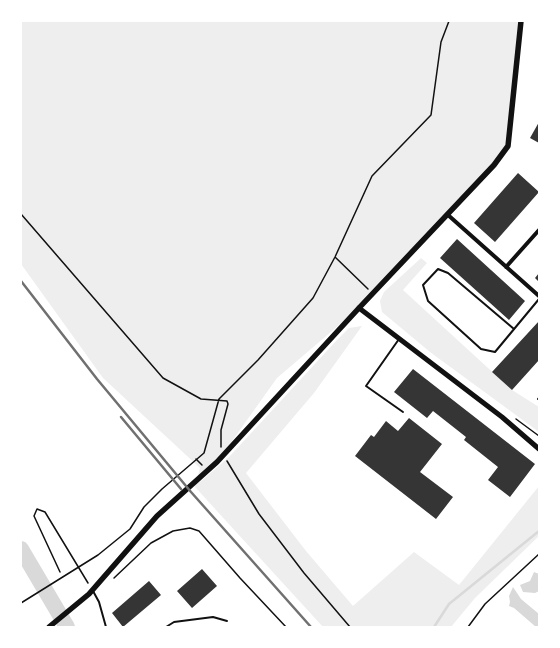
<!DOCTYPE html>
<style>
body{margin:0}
#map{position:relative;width:560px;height:648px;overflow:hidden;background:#fff;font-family:"Titillium Web",sans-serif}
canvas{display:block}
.frame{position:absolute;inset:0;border:22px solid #fff;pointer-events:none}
</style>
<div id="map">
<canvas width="560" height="648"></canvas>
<div class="frame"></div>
</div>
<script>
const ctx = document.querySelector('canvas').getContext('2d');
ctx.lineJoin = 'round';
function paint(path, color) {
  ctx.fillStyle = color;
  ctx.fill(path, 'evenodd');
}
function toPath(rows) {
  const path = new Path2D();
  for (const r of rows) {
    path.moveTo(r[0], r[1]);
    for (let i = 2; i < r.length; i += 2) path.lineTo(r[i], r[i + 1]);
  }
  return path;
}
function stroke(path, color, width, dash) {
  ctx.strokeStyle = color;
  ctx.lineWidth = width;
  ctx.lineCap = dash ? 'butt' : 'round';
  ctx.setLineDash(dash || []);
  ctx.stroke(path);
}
paint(toPath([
 [21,21,521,21,508,146,359,308,277,378,217,462,199,483,229,457,337,340,349,328,362,326,314,393,246,473,306,551,353,606,414,552,459,585,539,486,539,536,475,598,451,627,323,627,195,487,200,468,103,378,21,264],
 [421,258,427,263,403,290,512,390,539,407,539,432,430,352,382,312,380,301,384,292]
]), '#eee');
paint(toPath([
 [534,572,539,574,539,591,535,593,523,592,520,585,530,581],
 [513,587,521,599,539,614,539,627,536,627,514,608,509,606,510,602,509,596]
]), '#d9d9d9');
stroke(toPath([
 [434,627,449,604,539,531]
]), '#d9d9d9', 2.5);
stroke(toPath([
 [21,549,67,627]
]), '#d9d9d9', 16);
paint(toPath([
 [539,122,539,143,530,138],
 [518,173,539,192,495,242,474,223],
 [457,239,525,301,509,320,440,258],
 [539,273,539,282,535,278],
 [539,321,539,360,512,390,492,372],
 [413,369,535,464,510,497,488,480,498,467,464,440,466,437,433,411,427,418,394,392],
 [409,418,442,444,420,472,453,497,436,519,355,456,371,435,374,437,386,421,398,431],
 [202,569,217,586,192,608,177,591],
 [149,581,161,595,123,627,112,613]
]), '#353535');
stroke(toPath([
 [21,214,163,378,201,399,227,401,228,404,221,430,221,447],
 [335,257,368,289],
 [516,419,539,436],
 [196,459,202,465],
 [227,461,259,514,304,573,350,627],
 [60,572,34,516,37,509,45,512,88,583],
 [114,578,151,543,173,531,190,528,199,531,240,578,286,627],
 [21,603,98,555,130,529,144,507,162,489,204,453,219,399,258,360,313,298,335,257,372,176,431,115,441,42,449,21],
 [468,627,485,604,539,554]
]), '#111', 1.5);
stroke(toPath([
 [514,329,448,273,438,269,423,285,428,301,481,349,495,352,539,299],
 [399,339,366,386,403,412],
 [538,399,539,398],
 [93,591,99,602,106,627],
 [166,627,174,622,213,617,227,621]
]), '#111', 2);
stroke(toPath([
 [448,215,539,296],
 [506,267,539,230]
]), '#111', 4);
stroke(toPath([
 [359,308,502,417,539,449]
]), '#111', 5);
stroke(toPath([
 [49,627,89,594,157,516,217,462,359,308,494,165,508,146,521,21]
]), '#111', 5.5);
stroke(toPath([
 [21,281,97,379,191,492,311,627],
 [121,417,181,489]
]), '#707070', 2.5);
</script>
